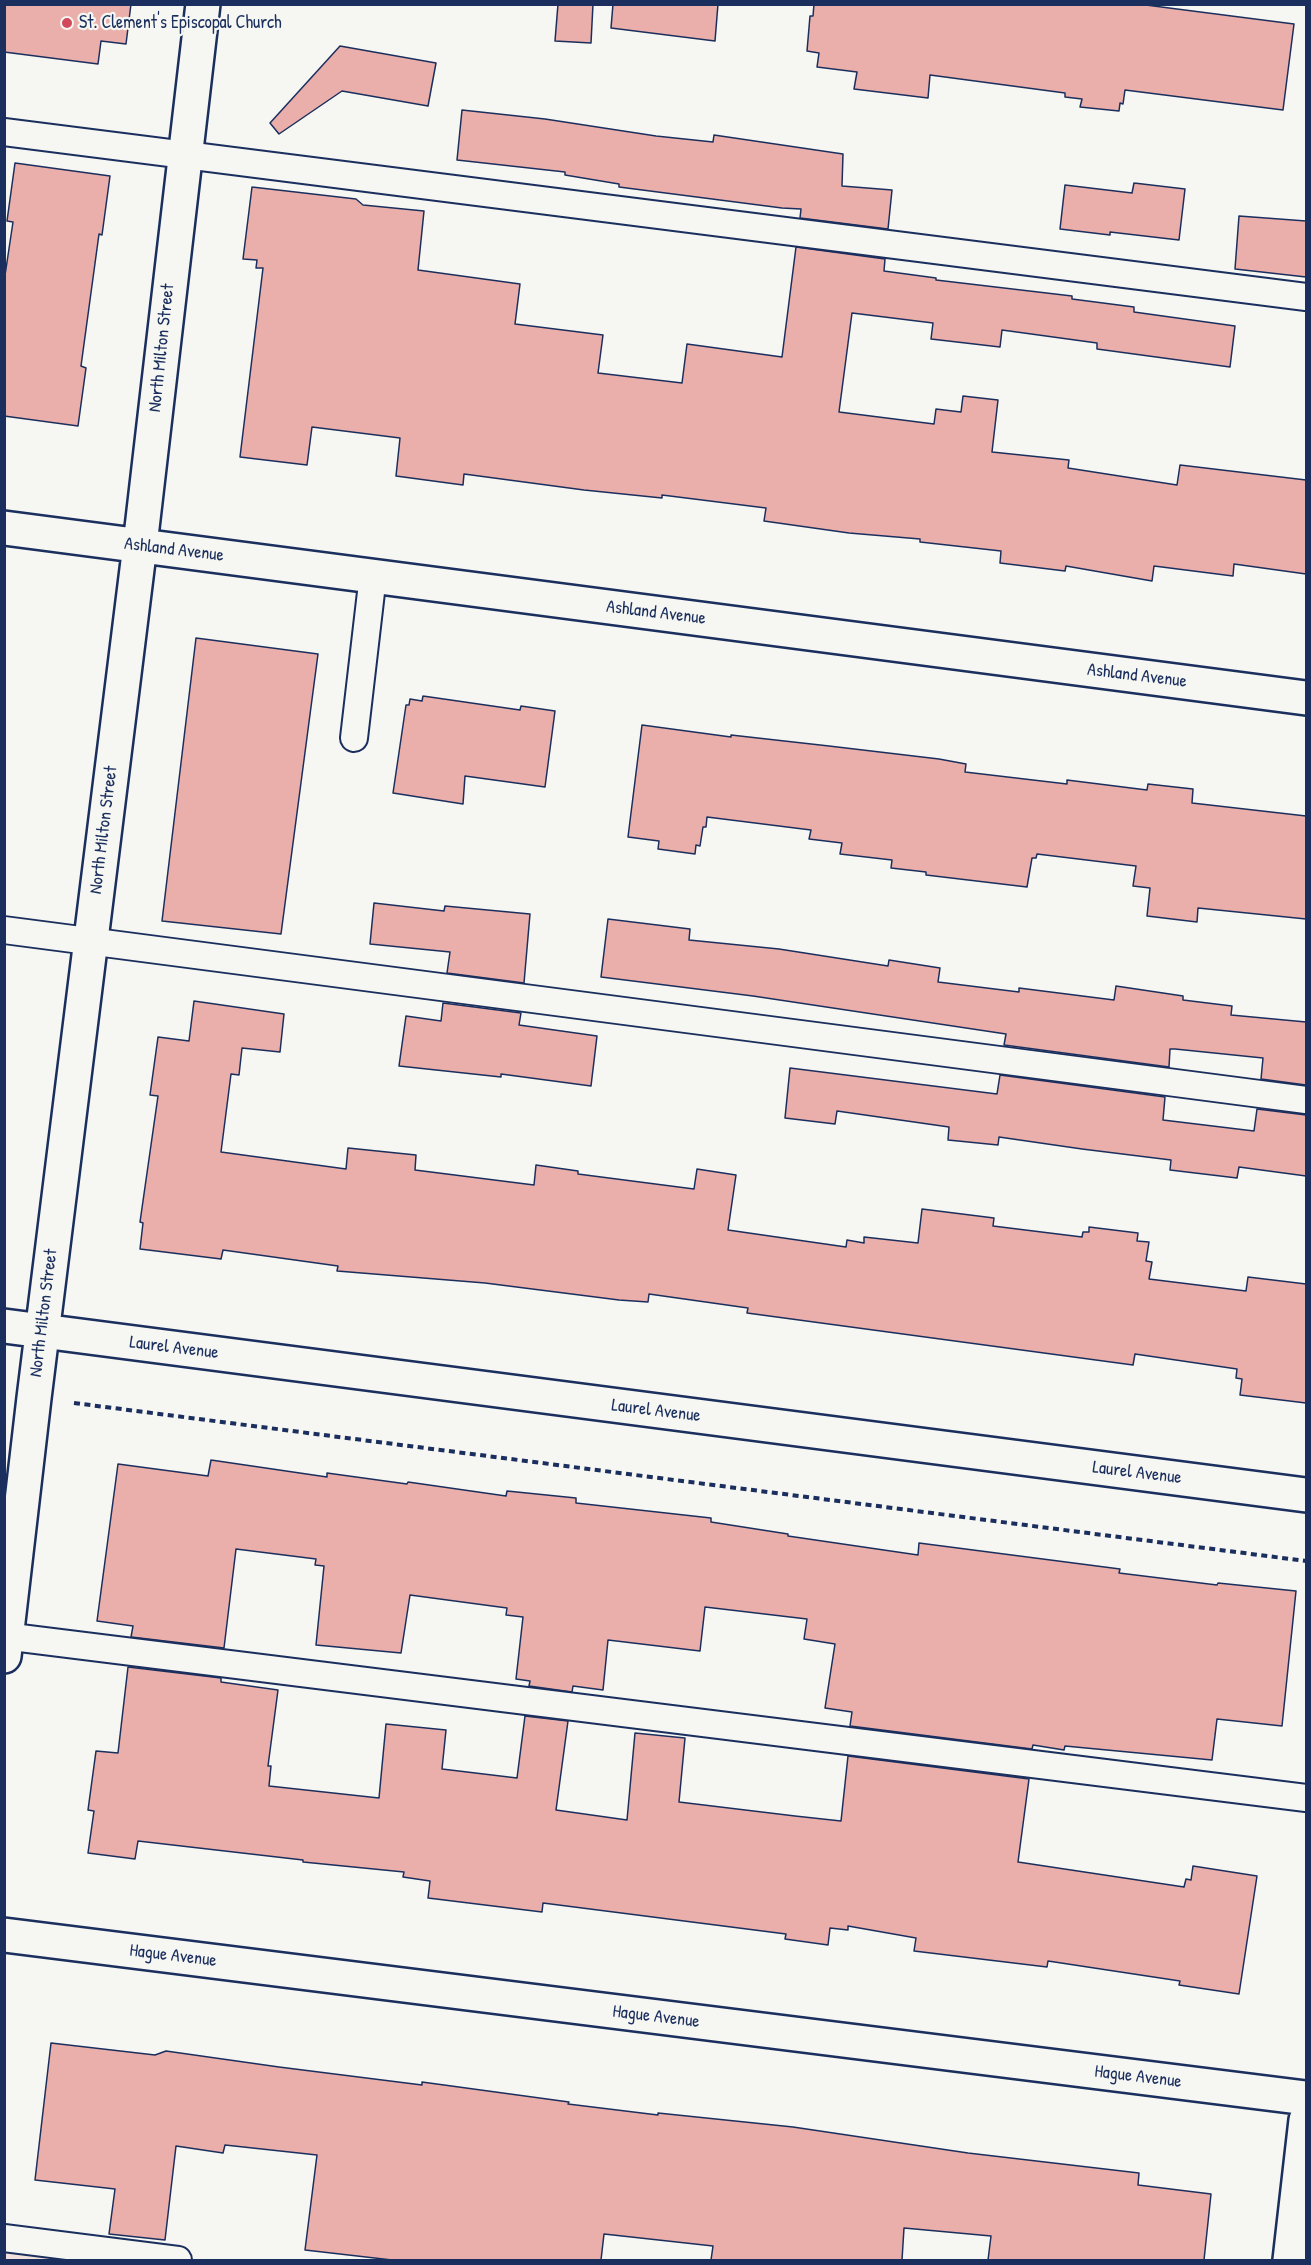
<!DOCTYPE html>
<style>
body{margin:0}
#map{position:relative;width:1311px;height:2265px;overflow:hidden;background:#f6f6f2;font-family:"Patrick Hand",sans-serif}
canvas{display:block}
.frame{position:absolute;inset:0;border:6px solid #1b2f5e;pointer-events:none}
</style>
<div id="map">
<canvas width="1311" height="2265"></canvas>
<div class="frame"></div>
</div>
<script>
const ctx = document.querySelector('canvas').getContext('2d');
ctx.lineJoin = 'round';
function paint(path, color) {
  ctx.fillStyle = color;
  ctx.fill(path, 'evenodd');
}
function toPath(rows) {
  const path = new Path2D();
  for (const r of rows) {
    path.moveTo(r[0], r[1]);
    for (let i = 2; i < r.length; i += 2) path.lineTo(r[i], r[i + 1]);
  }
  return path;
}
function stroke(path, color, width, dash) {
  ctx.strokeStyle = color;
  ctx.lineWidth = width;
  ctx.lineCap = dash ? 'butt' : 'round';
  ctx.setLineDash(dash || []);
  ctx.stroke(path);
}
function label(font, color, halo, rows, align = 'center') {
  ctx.font = font + ' "Patrick Hand",sans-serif';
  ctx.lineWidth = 4.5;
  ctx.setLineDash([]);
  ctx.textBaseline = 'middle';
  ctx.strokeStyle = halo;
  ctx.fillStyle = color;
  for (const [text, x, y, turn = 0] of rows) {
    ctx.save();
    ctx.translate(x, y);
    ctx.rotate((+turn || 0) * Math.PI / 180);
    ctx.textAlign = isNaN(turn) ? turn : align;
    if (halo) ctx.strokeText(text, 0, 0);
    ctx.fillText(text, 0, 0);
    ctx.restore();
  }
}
paint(toPath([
 [5,2249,94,2260,5,2260]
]), '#f2e1dc');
const building = toPath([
 [4,4,131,4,126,44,101,41,98,64,4,52,4,4],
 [558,4,593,4,591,43,555,41,558,4],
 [613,4,718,4,715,41,611,28,613,4],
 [814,4,1138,4,1294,24,1283,110,1125,90,1123,104,1120,103,1119,111,1080,107,1082,99,1065,97,1065,93,930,75,928,98,854,89,857,72,817,67,819,53,807,51,810,16,813,16,814,4],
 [340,46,436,63,428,106,342,91,279,134,270,123,340,46],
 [462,110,545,119,656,136,713,142,714,135,843,154,842,186,892,190,888,229,800,218,801,209,782,208,619,187,619,184,565,175,565,172,457,160,462,110],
 [15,163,110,176,102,235,99,234,81,366,86,368,78,426,4,416,4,282,13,222,7,221,15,163],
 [1134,183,1185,189,1179,240,1110,232,1110,235,1060,229,1065,185,1132,193,1134,183],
 [252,187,356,199,363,205,424,211,418,270,520,284,515,324,603,335,598,373,682,383,687,344,782,357,796,247,885,259,884,271,936,278,936,280,1072,296,1072,299,1134,307,1134,312,1235,326,1230,367,1097,349,1097,343,1002,330,1000,347,931,339,933,323,852,313,839,412,934,424,936,409,961,412,963,396,998,400,992,452,1069,460,1068,468,1177,485,1180,465,1306,480,1306,574,1234,564,1233,576,1154,566,1152,581,1066,566,1065,571,1000,563,1001,551,920,542,920,539,849,533,764,521,766,508,662,495,662,498,584,490,464,474,463,485,396,476,400,438,312,427,307,465,240,457,263,268,256,268,257,260,243,259,252,187],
 [1239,216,1306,221,1306,277,1235,269,1239,216],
 [196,638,318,654,281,934,162,921,196,638],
 [423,696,520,710,521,706,555,711,545,787,465,776,463,804,393,793,406,705,409,705,410,699,422,701,423,696],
 [642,725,731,737,731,735,829,746,939,759,966,764,965,772,1067,784,1067,780,1147,790,1148,784,1193,789,1192,803,1306,816,1306,919,1198,908,1197,922,1147,916,1150,888,1133,886,1136,866,1037,854,1036,858,1032,858,1027,887,926,875,926,872,891,868,892,860,840,854,842,843,809,839,811,830,707,817,706,827,703,827,700,846,696,845,695,854,658,849,659,841,628,837,642,725],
 [374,903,444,911,445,906,530,914,524,983,447,973,450,952,370,944,374,903],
 [608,919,690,929,689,940,779,949,888,966,889,960,940,968,938,982,1019,992,1019,988,1114,1000,1116,986,1183,996,1183,1000,1232,1006,1231,1015,1306,1022,1306,1085,1261,1079,1263,1058,1175,1049,1170,1049,1169,1067,1004,1045,1006,1034,753,996,601,977,608,919],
 [194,1001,284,1014,280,1052,242,1048,239,1075,231,1074,221,1152,346,1169,348,1148,416,1155,415,1170,534,1185,536,1165,578,1171,578,1174,694,1189,697,1169,736,1175,728,1230,846,1247,847,1240,864,1243,864,1237,918,1243,922,1209,994,1218,993,1226,1082,1237,1083,1232,1089,1232,1089,1227,1138,1233,1137,1241,1149,1242,1146,1261,1152,1262,1149,1279,1246,1291,1248,1277,1306,1284,1306,1403,1240,1395,1242,1379,1236,1378,1237,1369,1135,1354,1133,1365,747,1313,748,1308,649,1294,648,1302,619,1300,485,1283,337,1271,338,1266,223,1250,221,1259,140,1249,143,1223,140,1222,158,1096,150,1095,158,1037,189,1041,194,1001],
 [443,1003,521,1013,519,1025,597,1036,591,1086,501,1074,501,1077,399,1066,406,1016,441,1021,443,1003],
 [790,1068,997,1094,1000,1075,1165,1097,1163,1120,1254,1131,1257,1109,1306,1115,1306,1176,1239,1167,1237,1178,1170,1170,1171,1160,1082,1149,999,1137,998,1145,948,1140,949,1127,837,1111,835,1124,785,1118,790,1068],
 [211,1460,327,1477,327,1473,407,1484,408,1482,506,1496,507,1491,576,1498,576,1503,711,1518,711,1522,788,1534,788,1536,918,1555,919,1543,1120,1569,1119,1573,1217,1585,1218,1583,1296,1591,1282,1726,1217,1719,1212,1760,1065,1746,1064,1750,1033,1745,1032,1749,850,1726,852,1712,825,1708,835,1644,804,1639,807,1619,705,1607,700,1651,608,1640,603,1690,573,1686,572,1692,529,1686,530,1681,516,1679,523,1617,506,1615,507,1608,410,1595,401,1653,316,1645,324,1566,315,1565,316,1559,236,1549,224,1648,131,1637,133,1626,97,1621,118,1464,208,1476,211,1460],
 [128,1667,221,1678,221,1682,278,1690,268,1766,271,1766,269,1786,379,1798,386,1724,446,1730,442,1769,517,1778,525,1716,568,1721,556,1810,627,1820,635,1733,685,1738,679,1802,795,1816,841,1821,848,1756,1029,1779,1018,1862,1184,1887,1186,1879,1191,1880,1193,1866,1257,1876,1239,1994,1179,1985,1180,1981,1048,1961,1047,1967,914,1951,916,1938,848,1926,848,1930,830,1928,828,1945,785,1939,786,1934,543,1903,542,1912,428,1898,430,1881,403,1877,404,1872,303,1862,303,1860,138,1841,135,1859,88,1853,94,1811,88,1810,96,1751,118,1753,128,1667],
 [51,2043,155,2055,166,2051,279,2067,422,2085,422,2082,569,2102,568,2104,658,2115,658,2113,793,2127,968,2153,1139,2173,1138,2185,1211,2194,1204,2260,988,2260,991,2236,904,2228,902,2260,711,2260,713,2246,604,2234,601,2260,392,2260,305,2250,317,2155,225,2145,223,2153,176,2146,165,2240,109,2234,115,2189,35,2180,51,2043]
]);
paint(building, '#eaafaa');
stroke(building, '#1b2f5e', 1.5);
const lane = toPath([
 [4,132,1306,297],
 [354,738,373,575],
 [4,930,1306,1100],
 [4,1636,1306,1798],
 [4,2238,178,2260]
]);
const street = toPath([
 [4,528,1306,698],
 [4,1326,1306,1495],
 [4,1656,34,1398,140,545,203,4],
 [4,1935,1306,2098],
 [1290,2260,1306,2120]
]);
stroke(lane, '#1b2f5e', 30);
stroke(street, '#1b2f5e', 38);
stroke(toPath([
 [74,1403,1306,1561]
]), '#1b2f5e', 4, [6, 4.5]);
stroke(lane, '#f6f6f2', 26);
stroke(street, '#f6f6f2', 33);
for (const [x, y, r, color] of [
 [67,23,6,"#d1495b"]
]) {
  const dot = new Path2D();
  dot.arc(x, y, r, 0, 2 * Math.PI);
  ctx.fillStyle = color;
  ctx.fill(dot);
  stroke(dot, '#f6f6f2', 2);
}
label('18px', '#1b2f5e', '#f6f6f2', [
 ["St. Clement's Episcopal Church",79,23]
], 'left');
label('18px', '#1b2f5e', '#f6f6f2', [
 ["North Milton Street",162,348,-84],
 ["Ashland Avenue",174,550,7],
 ["Ashland Avenue",656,613,7],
 ["Ashland Avenue",1137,676,7],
 ["North Milton Street",104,830,-83],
 ["North Milton Street",44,1313,-83],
 ["Laurel Avenue",174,1348,7],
 ["Laurel Avenue",656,1411,7],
 ["Laurel Avenue",1137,1473,7],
 ["Hague Avenue",173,1956,7],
 ["Hague Avenue",656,2017,7],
 ["Hague Avenue",1138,2077,7]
]);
</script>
